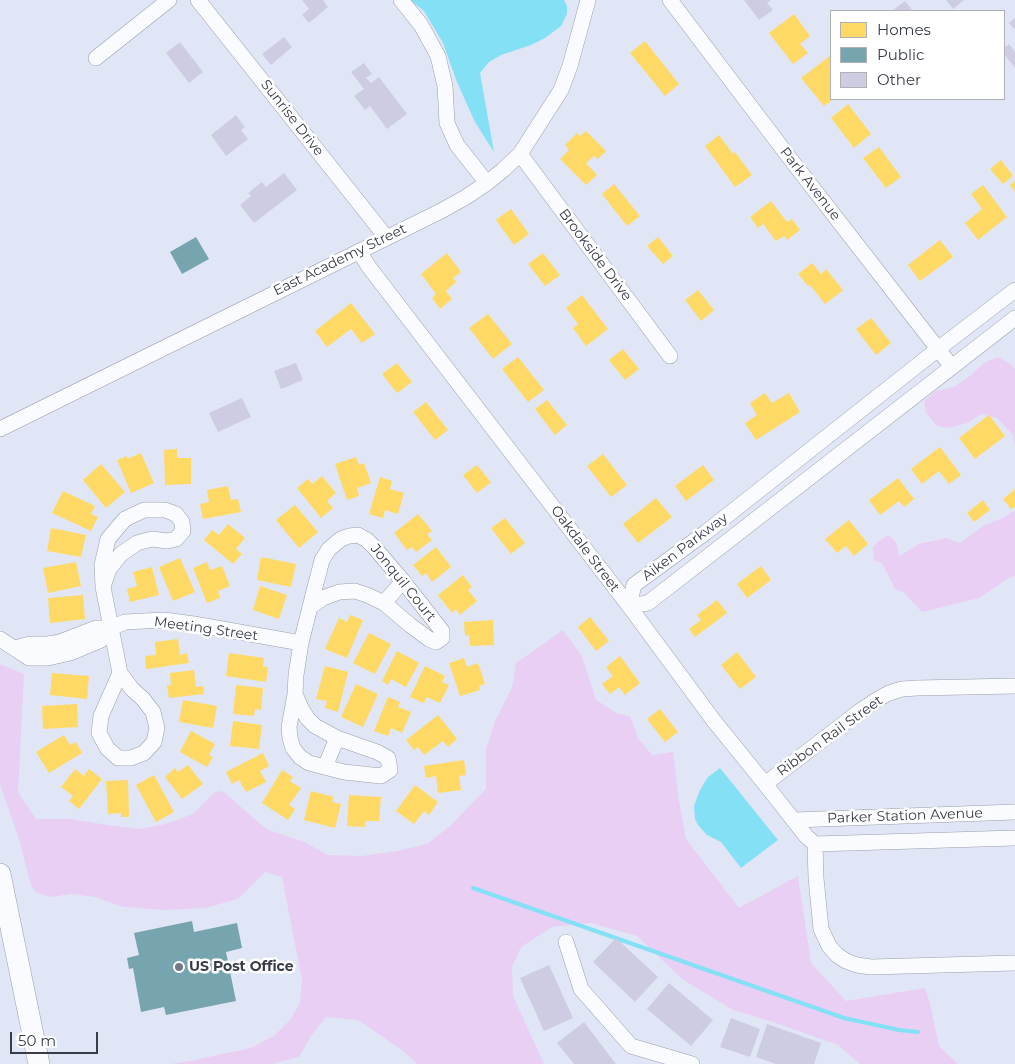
<!DOCTYPE html>
<style>
body{margin:0}
#map{position:relative;width:1015px;height:1064px;overflow:hidden;background:#e0e6f5;font-family:Montserrat,sans-serif}
canvas{display:block}
.legend{position:absolute;left:830px;top:10px;width:175px;height:90px;box-sizing:border-box;background:#fff;border:1px solid #afb1b6;margin:0;padding:6px 9px;list-style:none;font-size:15px;color:#373c49}
.legend li{display:flex;align-items:center;gap:10px;height:25px}
.legend b{width:25px;border:1px solid #afb1b6}
.scale{position:absolute;left:10px;top:1032px;width:88px;height:22px;box-sizing:border-box;border:2px solid #373c49;border-top:0;padding-left:6px;font-size:15px;line-height:18px;white-space:nowrap;color:#373c49;-webkit-text-stroke:4px #fff;paint-order:stroke}
</style>
<div id="map">
<canvas width="1015" height="1064"></canvas>
<ul class="legend">
<li><b style="height:14px;background:#ffd966"></b>Homes</li>
<li><b style="height:14px;background:#76a5af"></b>Public</li>
<li><b style="height:14px;background:#cecce3"></b>Other</li>
</ul>
<div class="scale">50 m</div>
</div>
<script>
const ctx = document.querySelector('canvas').getContext('2d');
ctx.lineJoin = 'round';
function paint(path, color) {
  ctx.fillStyle = color;
  ctx.fill(path, 'evenodd');
}
function toPath(rows) {
  const path = new Path2D();
  for (const r of rows) {
    path.moveTo(r[0], r[1]);
    for (let i = 2; i < r.length; i += 2) path.lineTo(r[i], r[i + 1]);
  }
  return path;
}
function stroke(path, color, width, dash) {
  ctx.strokeStyle = color;
  ctx.lineWidth = width;
  ctx.lineCap = dash ? 'butt' : 'round';
  ctx.setLineDash(dash || []);
  ctx.stroke(path);
}
function label(font, color, halo, rows, align = 'center') {
  ctx.font = font + ' Montserrat,sans-serif';
  ctx.lineWidth = 5;
  ctx.setLineDash([]);
  ctx.textBaseline = 'middle';
  ctx.strokeStyle = halo;
  ctx.fillStyle = color;
  for (const [text, x, y, turn = 0] of rows) {
    ctx.save();
    ctx.translate(x, y);
    ctx.rotate((+turn || 0) * Math.PI / 180);
    ctx.textAlign = isNaN(turn) ? turn : align;
    if (halo) ctx.strokeText(text, 0, 0);
    ctx.fillText(text, 0, 0);
    ctx.restore();
  }
}
paint(toPath([
 [998,357,1010,364,1015,369,1015,446,1013,435,997,418,981,414,967,423,949,428,937,426,926,413,924,401,936,391,954,387,970,376,984,363],
 [1015,510,1015,576,1009,578,979,598,922,612,904,593,895,589,882,563,874,560,873,547,881,539,889,535,897,544,899,556,919,544,946,538,960,543,983,526,1005,517],
 [563,630,582,656,596,700,618,714,630,716,638,738,652,755,673,752,679,801,686,839,739,908,798,876,811,963,846,1001,925,988,930,1003,939,1046,958,1064,860,1064,838,1045,773,1022,733,1010,682,979,637,936,591,923,552,927,521,947,512,967,513,996,544,1064,417,1064,402,1050,358,1020,326,1017,311,1036,299,1057,272,1064,171,1064,190,1061,251,1048,274,1036,290,1020,300,1003,302,980,282,877,265,872,238,899,205,908,164,910,123,907,95,897,72,894,50,897,35,892,30,882,19,839,0,784,0,664,24,674,18,792,36,819,71,819,107,825,139,829,166,824,193,814,214,793,219,791,224,792,266,829,304,842,328,855,362,856,397,851,427,844,450,826,486,789,486,749,495,721,512,688,516,663]
]), '#e9cff3');
paint(toPath([
 [410,0,564,0,567,6,567,14,561,26,545,38,531,45,501,55,489,62,480,73,494,152,475,122,457,82,443,43,424,11],
 [720,768,778,840,741,868,721,842,707,835,698,825,695,819,694,806,700,790,708,777]
]), '#83e0f5');
paint(toPath([
 [794,14,810,36,800,44,808,53,793,64,769,33],
 [645,41,679,84,665,96,630,53],
 [831,55,831,99,834,99,824,106,801,78],
 [848,104,871,134,854,148,831,118],
 [586,131,606,151,598,159,594,156,586,163,597,175,586,185,560,159,569,150,565,145,577,133,580,136],
 [719,135,733,154,735,152,752,175,735,187,705,146],
 [879,147,901,177,886,188,863,158],
 [1001,160,1013,176,1003,184,990,169],
 [1015,181,1015,192,1010,185],
 [614,184,640,216,627,226,602,194],
 [983,185,1007,217,978,240,965,223,982,209,971,194],
 [771,201,787,222,792,219,800,230,787,240,784,236,776,241,763,224,758,228,750,217],
 [511,209,529,234,514,245,496,220],
 [658,237,673,256,663,264,647,246],
 [940,240,953,257,920,281,908,265],
 [447,253,461,272,453,278,456,282,446,291,452,299,440,309,432,298,436,294,421,274],
 [543,253,560,275,545,286,528,264],
 [812,263,821,274,826,269,843,290,825,304,810,285,808,286,798,274],
 [698,290,714,310,701,321,685,300],
 [582,295,608,329,586,346,573,328,578,324,566,308],
 [351,303,375,334,362,343,351,329,327,347,315,331],
 [488,314,512,344,493,359,469,328],
 [871,318,891,343,876,355,856,329],
 [623,349,639,369,625,380,609,360],
 [518,357,544,390,528,402,502,369],
 [397,363,412,382,397,393,382,374],
 [765,393,772,403,789,393,800,412,756,440,745,423,757,415,750,403],
 [547,400,567,425,555,435,535,409],
 [426,402,448,430,435,440,413,412],
 [989,415,1005,436,975,459,959,438],
 [940,447,961,475,949,484,939,471,922,484,911,469],
 [177,449,177,458,191,458,191,484,165,485,164,450],
 [141,453,154,483,131,493,117,460,127,456,127,459],
 [603,454,627,485,611,497,587,466],
 [356,457,359,465,364,463,371,483,357,488,359,496,347,500,335,464],
 [101,464,125,492,106,508,83,480],
 [477,465,491,482,477,493,463,475],
 [703,465,714,480,686,501,675,486],
 [322,476,336,493,327,501,333,508,321,518,297,488,308,479,312,484],
 [380,477,392,481,390,489,404,493,398,514,385,510,383,518,369,514],
 [898,478,914,499,904,507,899,501,880,515,869,500],
 [228,486,231,500,238,499,241,512,203,519,200,504,209,502,207,490],
 [1015,489,1015,507,1011,509,1003,499],
 [63,491,95,506,91,514,98,517,91,531,52,513],
 [656,498,672,517,638,543,623,524],
 [983,500,990,510,974,522,967,513],
 [295,505,318,532,299,548,276,520],
 [418,514,432,531,427,534,432,540,416,552,412,547,407,550,394,533],
 [505,518,525,543,511,554,491,528],
 [849,520,868,544,854,556,846,546,837,553,825,539],
 [228,524,245,538,236,549,242,554,233,564,204,540,212,530,219,535],
 [51,528,86,535,81,557,47,551],
 [436,547,451,567,432,582,426,573,422,576,413,565],
 [261,557,296,564,291,587,257,580],
 [180,558,195,592,173,601,159,567],
 [76,562,81,586,48,593,43,568],
 [207,562,210,570,222,566,230,586,218,591,220,598,207,603,193,568],
 [761,566,771,580,747,598,737,584],
 [152,567,159,595,130,602,127,589,137,586,133,572],
 [463,575,472,587,468,590,477,601,460,615,456,609,452,613,438,595],
 [260,586,287,595,279,619,253,610],
 [83,595,85,619,50,623,48,598],
 [717,600,727,613,695,637,689,629,701,620,697,615],
 [350,615,363,620,347,658,325,649,339,618,347,622],
 [590,617,609,641,596,651,578,627],
 [493,620,494,645,470,646,469,635,465,636,464,622],
 [369,633,391,644,375,674,353,663],
 [178,639,180,655,187,653,189,663,146,669,145,656,156,655,155,642],
 [397,651,419,663,406,687,391,679,388,685,382,681],
 [737,652,756,677,740,689,721,665],
 [229,653,264,658,263,667,268,667,266,682,226,676],
 [620,656,640,683,625,695,619,687,610,694,602,684,613,676,606,667],
 [464,658,467,667,478,663,485,684,479,686,480,690,460,696,449,663],
 [325,666,348,672,338,712,325,708,327,701,316,699],
 [425,666,445,676,442,682,449,685,440,703,427,697,424,703,410,697],
 [194,670,196,687,203,686,204,694,169,698,167,685,171,685,170,673],
 [52,673,89,676,87,699,50,695],
 [356,684,378,694,363,727,341,717],
 [236,685,263,688,261,710,255,709,254,716,233,714],
 [388,697,400,702,398,707,411,712,402,733,391,728,388,736,374,731],
 [183,700,217,706,213,728,179,722],
 [77,704,78,727,43,729,42,706],
 [660,709,678,732,665,742,647,719],
 [438,715,457,739,448,747,443,741,424,755,418,747,414,750,406,740],
 [233,721,262,725,259,749,230,746],
 [191,731,215,744,209,755,213,757,207,767,180,752],
 [64,735,70,745,76,742,82,753,49,773,36,752],
 [263,753,269,766,260,771,266,782,246,792,239,780,232,784,226,772],
 [464,760,466,775,459,776,461,790,438,793,436,776,426,778,424,766],
 [188,765,203,784,182,799,165,777,175,768,178,772],
 [75,769,84,776,89,769,102,779,79,809,69,801,73,796,61,787],
 [282,770,293,777,290,781,301,788,289,805,295,809,288,820,262,803],
 [154,775,174,812,156,822,136,785],
 [128,780,129,817,121,817,121,813,108,814,106,781],
 [415,785,438,802,429,815,424,811,414,824,396,811],
 [311,791,334,797,332,802,341,804,335,828,304,820],
 [349,795,381,797,379,821,365,821,365,827,347,826]
]), '#ffd966');
paint(toPath([
 [196,237,209,259,182,274,170,252],
 [192,921,194,932,237,923,242,948,226,952,236,1001,166,1015,164,1007,141,1012,133,968,129,969,127,958,139,955,134,933]
]), '#76a5af');
stroke(toPath([
 [473,888,844,1018,899,1030,918,1032]
]), '#83e0f5', 4);
paint(toPath([
 [302,0,323,0,328,7,309,23,302,15,309,9],
 [744,0,771,0,767,3,773,10,759,20],
 [946,0,964,0,953,9],
 [905,1,913,11,892,11],
 [1015,18,1015,30,1009,23],
 [284,37,292,47,271,65,262,54],
 [180,42,203,72,189,83,166,53],
 [1009,44,1015,52,1015,68,1004,54,1004,48],
 [364,63,372,74,366,78,371,83,379,77,407,114,387,129,370,106,365,110,354,96,364,89,351,72],
 [236,115,245,127,241,130,248,139,226,156,211,135],
 [284,173,297,190,254,223,240,205,251,196,248,193,262,182,266,187],
 [296,363,303,380,281,389,274,371],
 [242,398,251,417,218,432,209,413],
 [616,938,658,977,635,1002,593,962],
 [549,965,573,1018,544,1031,520,978],
 [669,983,713,1020,691,1046,647,1009],
 [731,1018,760,1029,750,1057,720,1047],
 [584,1022,616,1064,574,1064,557,1043],
 [767,1024,821,1043,814,1064,776,1064,756,1057]
]), '#cecce3');
const minor = toPath([
 [198,0,386,237],
 [401,0,421,25,438,56,445,86,447,123,457,145,487,183],
 [670,0,795,165,952,367],
 [96,58,169,0],
 [520,154,670,356],
 [359,251,369,267,629,606,714,721,765,784,806,836,815,844],
 [1015,290,938,349,705,533,634,585,629,606,648,603,1015,318],
 [0,429,441,211,466,197,487,183,503,170,520,154,561,90,570,66,588,0],
 [103,587,109,569,121,554,137,543,152,539,167,541,176,539,183,531,182,522,176,514,165,510,144,510,125,519,108,539,102,565,103,587,120,673,101,716,99,733,107,748,118,758,131,758,144,753,154,742,157,728,153,712,143,699,132,689,120,673],
 [384,603,403,581],
 [0,639,29,658,48,658,70,653,101,640,111,628],
 [15,648,30,644,48,644,60,642,96,628,111,628,125,622,164,620,194,624,301,643],
 [295,694,302,710,308,719,315,726,337,738,377,752,388,758,390,770,381,776,344,772,309,763,300,757,293,748,290,738,289,727,295,694,296,675,301,643,314,591,319,572,322,560,329,549,341,539,349,536,358,535,367,540,374,547,403,581,442,631,442,638,436,642,429,639,410,625,384,603,367,595,355,591,339,592,323,598,310,607],
 [325,767,337,738],
 [765,784,860,711,878,699,889,693,902,689,917,688,1015,686],
 [794,820,1015,812],
 [815,844,816,878,821,929,829,946,837,955,846,961,857,965,871,967,1015,963],
 [815,844,1015,838],
 [566,942,581,989,631,1046,692,1064]
]);
const highway = toPath([
 [0,874,39,1064]
]);
stroke(minor, '#9a9eab', 16);
stroke(highway, '#9a9eab', 22);
stroke(minor, '#fafbfe', 15);
stroke(highway, '#fafbfe', 21);
for (const [x, y, r, color] of [
 [179,967,5,"#727885"]
]) {
  const dot = new Path2D();
  dot.arc(x, y, r, 0, 2 * Math.PI);
  ctx.fillStyle = color;
  ctx.fill(dot);
  stroke(dot, '#fff', 2);
}
label('14px', '#373c49', '#fff', [
 ["Sunrise Drive",292,118,52],
 ["Park Avenue",810,184,52],
 ["Brookside Drive",595,255,53],
 ["East Academy Street",340,260,-26],
 ["Aiken Parkway",685,547,-37],
 ["Oakdale Street",585,549,53],
 ["Jonquil Court",403,583,51],
 ["Meeting Street",206,629,8],
 ["Ribbon Rail Street",830,736,-36],
 ["Parker Station Avenue",905,816,-2]
]);
label('bold 14px', '#373c49', '#fff', [
 ["US Post Office",189,967]
], 'left');
</script>
